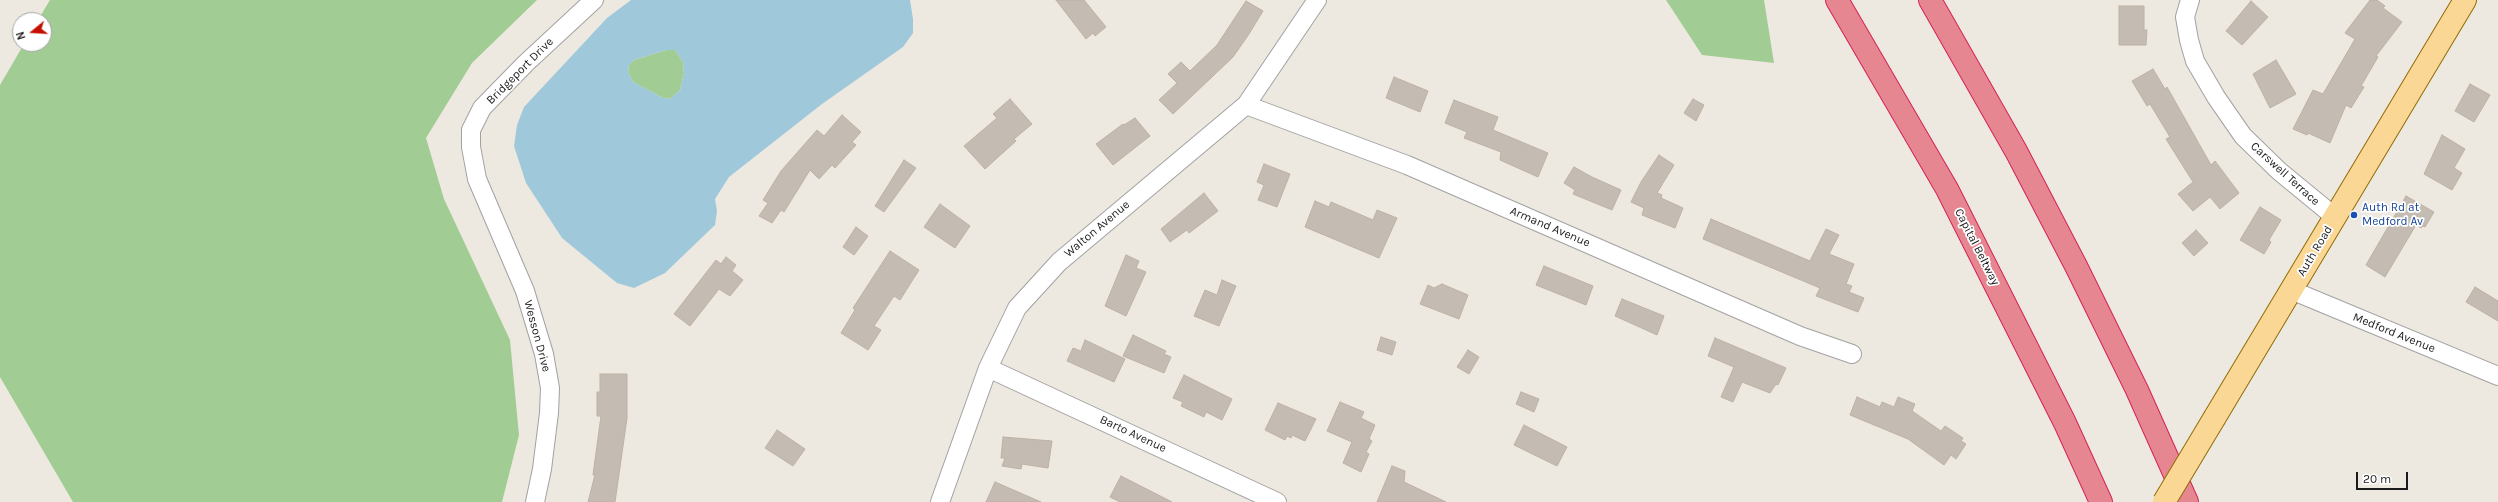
<!DOCTYPE html>
<style>
body{margin:0}
#map{position:relative;width:2498px;height:502px;overflow:hidden;background:#ede9e0;font-family:Karla,sans-serif}
canvas{display:block}
.north{position:absolute;left:12px;top:12px;width:40px;height:40px;box-sizing:border-box;background:#fff;border:1px solid #a4a4a4;border-radius:50%;rotate:252deg;font-size:11px;font-weight:700;line-height:16px;text-align:center;color:#1b1b1b}
.north::after{content:'';display:block;margin:auto;width:14px;height:18px;background:#c50e00;clip-path:polygon(50% 0,100% 100%,50% 72%,0 100%)}
.scale{position:absolute;left:2356px;top:472px;width:52px;height:18px;box-sizing:border-box;border:2px solid #1b1b1b;border-top:0;padding-left:5px;font-size:12px;line-height:14px;white-space:nowrap;color:#1b1b1b;-webkit-text-stroke:3px #fff;paint-order:stroke}
</style>
<div id="map">
<canvas width="2498" height="502"></canvas>
<div class="north">N</div>
<div class="scale">20 m</div>
</div>
<script>
const ctx = document.querySelector('canvas').getContext('2d');
ctx.lineJoin = 'round';
function paint(path, color) {
  ctx.fillStyle = color;
  ctx.fill(path, 'evenodd');
}
function toPath(rows) {
  const path = new Path2D();
  for (const r of rows) {
    path.moveTo(r[0], r[1]);
    for (let i = 2; i < r.length; i += 2) path.lineTo(r[i], r[i + 1]);
  }
  return path;
}
function stroke(path, color, width, dash) {
  ctx.strokeStyle = color;
  ctx.lineWidth = width;
  ctx.lineCap = dash ? 'butt' : 'round';
  ctx.setLineDash(dash || []);
  ctx.stroke(path);
}
function label(font, color, halo, rows, align = 'center') {
  ctx.font = font + ' Karla,sans-serif';
  ctx.lineWidth = 3.5;
  ctx.setLineDash([]);
  ctx.textBaseline = 'middle';
  ctx.strokeStyle = halo;
  ctx.fillStyle = color;
  for (const [text, x, y, turn = 0] of rows) {
    ctx.save();
    ctx.translate(x, y);
    ctx.rotate((+turn || 0) * Math.PI / 180);
    ctx.textAlign = isNaN(turn) ? turn : align;
    if (halo) ctx.strokeText(text, 0, 0);
    ctx.fillText(text, 0, 0);
    ctx.restore();
  }
}
paint(toPath([
 [50,0,537,0,472,63,426,138,444,199,510,340,519,435,502,502,73,502,0,377,0,85,24,44,44,44,44,20,38,20],
 [1666,0,1764,0,1774,63,1702,55],
 [666,50,675,50,683,62,684,73,680,90,670,99,663,98,633,82,628,72,629,65,634,60]
]), '#a1cc94');
paint(toPath([
 [631,0,910,0,913,19,913,33,903,47,822,104,729,177,715,199,717,211,715,225,665,273,634,288,617,283,562,238,526,183,514,146,517,125,524,107,607,18],
 [666,50,675,50,683,62,684,73,680,90,670,99,663,98,633,82,628,72,629,65,634,60]
]), '#9fc9db');
const building = toPath([
 [1056,0,1084,0,1106,27,1095,36,1093,33,1086,39,1056,0],
 [2370,0,2377,0,2385,6,2383,8,2402,22,2376,56,2378,57,2361,86,2364,87,2351,108,2346,105,2330,143,2308,133,2307,135,2293,129,2313,90,2323,94,2355,39,2345,33,2370,0],
 [1246,1,1263,11,1249,34,1233,57,1173,114,1159,100,1177,83,1168,74,1181,62,1190,71,1217,45,1246,1],
 [2251,1,2268,17,2242,45,2226,31,2251,1],
 [2119,6,2144,6,2144,30,2147,30,2146,45,2119,45,2119,6],
 [2276,60,2296,94,2270,108,2253,74,2276,60],
 [2153,69,2165,89,2167,87,2211,165,2215,161,2239,193,2220,209,2210,197,2193,211,2178,194,2193,182,2166,139,2170,137,2150,104,2147,106,2132,81,2153,69],
 [1394,77,1428,91,1420,112,1386,98,1394,77],
 [2470,84,2490,95,2474,122,2455,111,2470,84],
 [1010,99,1032,124,1014,139,1016,141,985,169,964,146,997,118,993,114,1010,99],
 [1693,99,1704,105,1696,121,1684,113,1693,99],
 [1454,100,1498,117,1493,130,1548,153,1538,177,1500,160,1501,152,1464,138,1467,132,1445,123,1454,100],
 [842,115,861,132,852,142,856,145,835,168,832,165,819,179,810,170,784,212,781,210,772,223,759,216,768,203,763,200,781,171,817,130,824,136,842,115],
 [1135,118,1150,136,1113,165,1096,144,1123,124,1124,125,1135,118],
 [2442,135,2465,149,2454,168,2462,173,2452,190,2424,174,2442,135],
 [1659,155,1674,165,1657,193,1662,195,1661,198,1683,208,1675,228,1642,215,1644,208,1631,202,1641,182,1659,155],
 [904,160,916,168,884,212,875,206,904,160],
 [1264,164,1290,174,1277,207,1258,200,1264,185,1257,182,1264,164],
 [1574,167,1592,177,1621,190,1612,210,1573,194,1575,190,1564,183,1574,167],
 [1204,193,1218,211,1189,233,1187,230,1170,242,1161,229,1204,193],
 [2406,196,2434,212,2425,227,2423,226,2421,228,2416,225,2385,277,2366,265,2406,196],
 [1315,201,1329,207,1331,202,1373,220,1377,210,1397,218,1379,258,1305,227,1315,201],
 [940,204,970,226,955,248,924,227,940,204],
 [2260,207,2281,220,2269,240,2271,242,2264,254,2240,240,2260,207],
 [1711,219,1810,261,1826,229,1839,235,1829,254,1854,264,1846,284,1852,286,1849,292,1864,298,1858,312,1816,296,1820,288,1703,239,1711,219],
 [856,227,868,236,854,255,843,247,856,227],
 [2196,230,2208,243,2194,256,2182,243,2196,230],
 [890,251,919,270,900,300,894,296,874,326,881,330,868,350,841,333,855,310,853,308,890,251],
 [1126,255,1139,261,1136,268,1146,272,1126,316,1105,306,1126,255],
 [726,257,736,265,732,271,743,280,730,296,719,289,690,326,674,314,716,260,721,264,726,257],
 [1544,266,1593,286,1586,305,1536,285,1544,266],
 [1222,280,1236,286,1219,326,1194,316,1205,290,1217,295,1222,280],
 [1442,284,1468,295,1459,319,1420,304,1428,285,1434,288,1442,284],
 [2475,287,2498,301,2498,321,2466,302,2475,287],
 [1622,299,1664,316,1657,335,1615,316,1622,299],
 [1133,335,1166,351,1164,354,1171,357,1164,373,1123,356,1133,335],
 [1381,337,1396,342,1392,355,1377,350,1381,337],
 [1715,338,1786,368,1778,385,1776,384,1770,393,1742,382,1733,402,1721,397,1734,367,1708,356,1715,338],
 [1085,340,1125,359,1114,382,1067,361,1073,348,1081,351,1085,340],
 [1468,350,1479,357,1469,374,1457,367,1468,350],
 [600,374,627,374,627,418,615,502,588,502,595,475,593,475,601,416,597,416,597,392,600,392,600,374],
 [1184,375,1232,399,1222,420,1206,412,1204,417,1181,406,1183,402,1173,398,1184,375],
 [1521,392,1539,399,1534,412,1516,404,1521,392],
 [1857,397,1880,407,1882,402,1894,407,1898,397,1915,404,1912,411,1941,431,1945,426,1963,438,1961,441,1966,444,1956,459,1951,455,1944,465,1908,439,1850,415,1857,397],
 [1340,402,1364,412,1361,418,1375,425,1369,439,1372,441,1366,452,1369,454,1361,472,1343,463,1352,442,1327,431,1340,402],
 [1278,403,1316,419,1305,441,1292,435,1291,438,1287,436,1285,440,1265,430,1278,403],
 [1524,425,1567,447,1557,466,1514,445,1524,425],
 [777,430,805,449,793,466,765,448,777,430],
 [1003,437,1052,441,1048,468,1022,464,1021,469,1002,466,1005,458,1001,458,1003,437],
 [1392,466,1405,471,1404,482,1446,502,1377,502,1392,466],
 [1121,476,1172,502,1120,502,1110,497,1121,476],
 [995,482,1041,502,986,502,995,482]
]);
paint(building, '#c4bcb3');
stroke(building, '#beb0a2', 1);
const minor = toPath([
 [2190,0,2185,17,2189,40,2195,61,2216,97,2243,136,2279,171,2335,217],
 [1246,105,1407,165,1800,336,1852,354],
 [2291,290,2498,376],
 [988,368,1277,502],
 [535,502,542,469,549,413,550,388,544,354,525,291,477,179,471,147,471,130,482,108,526,63,594,0],
 [940,502,988,368,1017,308,1059,262,1246,105,1317,0]
]);
const major = toPath([
 [2215,417,2465,0]
]);
const highway = toPath([
 [1837,0,1947,189,2065,423,2101,502],
 [1930,0,2016,151,2076,266,2137,390,2187,502]
]);
stroke(minor, '#a2a2a2', 20);
stroke(major, '#916b00', 24);
stroke(highway, '#d42354', 24);
stroke(minor, '#fff', 18);
stroke(major, '#fbd796', 22);
stroke(highway, '#e58691', 22);
const majorBridge = toPath([
 [2164,502,2215,417]
]);
stroke(majorBridge, '#916b00', 24, []);
stroke(majorBridge, '#fbd796', 22);
for (const [x, y, r, color] of [
 [2354,215,4,"#1a4fb4"]
]) {
  const dot = new Path2D();
  dot.arc(x, y, r, 0, 2 * Math.PI);
  ctx.fillStyle = color;
  ctx.fill(dot);
  stroke(dot, '#fff', 1.5);
}
label('12px', '#1b1b1b', '#fff', [
 ["Bridgeport Drive",520,71,-45],
 ["Carswell Terrace",2285,174,42],
 ["Armand Avenue",1550,227,23],
 ["Walton Avenue",1097,229,-40],
 ["Capital Beltway",1977,247,63],
 ["Auth Road",2315,251,-59],
 ["Medford Avenue",2394,333,22],
 ["Wesson Drive",537,336,75],
 ["Barto Avenue",1133,434,25]
]);
label('12px', '#164399', '#fff', [
 ["Auth Rd at",2362,208],
 ["Medford Av",2362,222]
], 'left');
</script>
